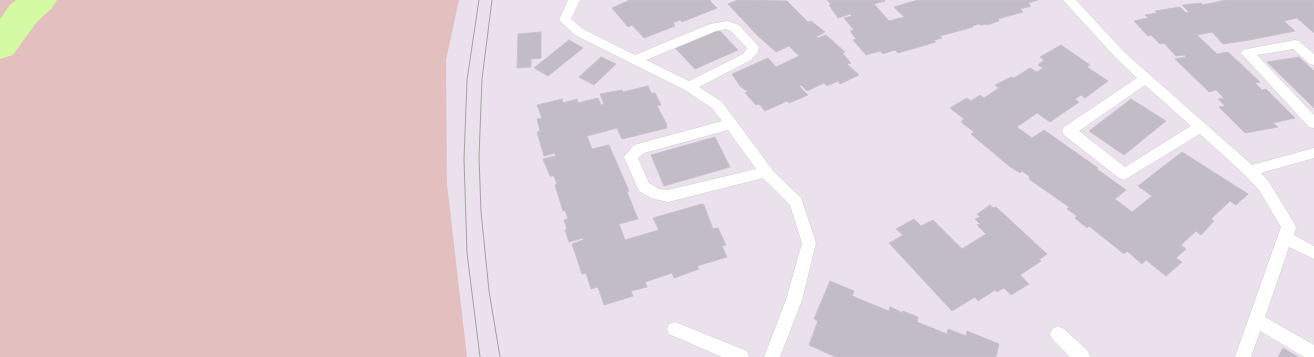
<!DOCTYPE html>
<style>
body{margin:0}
canvas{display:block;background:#eae1ec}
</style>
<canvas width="1314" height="357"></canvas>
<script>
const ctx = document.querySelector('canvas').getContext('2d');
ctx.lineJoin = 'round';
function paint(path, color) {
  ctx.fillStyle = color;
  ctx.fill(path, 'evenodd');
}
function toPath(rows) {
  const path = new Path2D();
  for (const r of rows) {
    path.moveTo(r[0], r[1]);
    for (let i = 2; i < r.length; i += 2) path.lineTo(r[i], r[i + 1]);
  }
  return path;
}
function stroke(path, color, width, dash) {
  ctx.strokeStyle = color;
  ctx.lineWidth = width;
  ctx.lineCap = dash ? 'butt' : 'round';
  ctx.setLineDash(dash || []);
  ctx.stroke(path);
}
paint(toPath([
 [0,0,459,0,446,60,447,184,467,357,0,357]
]), '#e3bfbf');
paint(toPath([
 [16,0,57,0,52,8,36,23,13,55,0,59,0,19,10,5,16,0]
]), '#d4faa3');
const building = toPath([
 [630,0,711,0,709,0,717,8,682,22,680,20,673,23,675,26,644,38,632,25,628,27,612,8,630,0],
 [738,0,787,1,808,22,811,21,825,32,816,37,818,38,826,35,845,52,842,53,851,63,847,64,859,75,840,84,838,81,827,86,824,83,807,91,801,85,799,86,808,95,789,103,787,101,765,111,759,104,756,105,745,93,748,92,740,86,732,74,768,58,776,67,799,56,789,46,776,52,757,35,728,4,738,0],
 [827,0,884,0,885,1,874,4,889,21,904,17,894,7,918,0,1038,0,1028,3,1031,6,1020,9,1023,12,998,19,999,21,990,24,981,25,979,24,972,26,973,27,940,36,942,38,934,40,936,42,898,53,895,50,883,54,880,51,866,55,853,40,856,39,850,31,854,30,844,18,852,16,850,14,838,18,829,5,831,4,827,0],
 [1226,0,1314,0,1314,33,1297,18,1284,21,1295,31,1249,40,1223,44,1212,32,1197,35,1217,54,1228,52,1260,82,1255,83,1262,90,1266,89,1295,118,1273,123,1278,127,1245,133,1219,107,1225,106,1218,99,1224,98,1216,90,1209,92,1175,59,1186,57,1185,55,1176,56,1164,43,1160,44,1151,35,1148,36,1134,21,1148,18,1145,15,1157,13,1155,11,1180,7,1186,13,1189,12,1182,5,1201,3,1202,5,1226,0],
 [718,29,738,50,695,69,675,48,718,29],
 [541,32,541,58,531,59,531,67,517,68,518,34,541,32],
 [569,40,583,48,548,76,534,68,569,40],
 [1061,45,1090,65,1087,67,1108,81,1085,98,1081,95,1075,99,1079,102,1050,122,1037,113,1017,127,1032,138,1044,130,1098,168,1097,169,1126,190,1115,199,1132,212,1152,196,1138,186,1182,152,1248,194,1236,205,1230,201,1211,219,1214,221,1201,235,1196,231,1181,245,1186,249,1176,258,1182,262,1166,276,1146,260,1142,264,1127,251,1124,254,1089,226,1087,228,1075,218,1077,216,1067,209,1069,207,1029,179,1030,177,1022,171,1020,173,1009,166,971,134,974,132,961,122,964,119,950,108,967,98,971,101,980,95,984,98,999,88,995,85,1011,77,1014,78,1030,68,1037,72,1043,68,1038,65,1044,60,1040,57,1061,45],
 [601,57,616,64,594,85,579,77,601,57],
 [1299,57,1314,71,1314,108,1267,62,1299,57],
 [648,86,651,93,655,93,661,105,657,106,667,125,666,126,667,128,622,139,617,128,587,136,592,149,609,145,629,191,627,192,638,219,619,224,625,240,659,230,653,218,702,204,704,205,713,229,718,228,726,245,722,246,727,257,697,266,699,269,674,278,672,273,645,282,647,287,631,291,633,296,604,305,598,287,591,289,586,273,582,274,572,244,583,240,583,238,569,242,565,230,567,229,564,220,568,219,565,210,563,211,555,185,557,184,554,176,550,176,543,159,556,156,555,153,544,156,537,132,540,131,537,119,542,118,537,105,562,99,563,103,577,99,578,103,598,98,601,105,604,104,600,94,622,90,623,92,648,86],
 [1131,99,1166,121,1124,155,1089,131,1131,99],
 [715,137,730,167,664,186,651,155,715,137],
 [990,205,993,208,996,207,1047,254,1039,260,1041,261,1020,275,1029,284,1011,295,1004,288,997,292,995,290,978,301,975,297,952,311,889,243,903,235,896,229,914,219,921,226,933,220,962,249,986,234,977,225,980,224,975,219,980,217,977,214,990,205],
 [830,281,854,291,852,296,889,311,890,307,903,313,903,311,918,317,917,322,947,334,948,329,966,336,967,331,999,344,996,357,836,357,809,345,818,321,814,319,830,281],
 [1283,348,1298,357,1278,357,1283,348]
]);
paint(building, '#c1bcc5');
stroke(building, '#cbc0d0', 1);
const service = toPath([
 [568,0,580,0,571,19,583,29,635,55,710,24,727,21,739,25,759,47,758,52,751,60,699,87,722,102,774,172,801,198,816,243,802,300,780,357,764,357,786,300,802,243,790,205,763,178,668,202,651,198,639,191,624,157,634,145,722,121,712,108,685,90,575,35,559,20,568,0],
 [726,29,731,31,747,48,746,50,743,54,689,81,646,60,716,31,726,29],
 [728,130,756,169,668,190,659,189,649,183,638,158,644,153,728,130],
 [1063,0,1076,0,1124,52,1252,165,1314,148,1314,158,1261,173,1269,182,1294,223,1296,227,1294,235,1314,246,1314,259,1289,247,1265,317,1314,345,1314,357,1304,357,1260,331,1251,357,1235,357,1281,227,1259,190,1245,175,1200,134,1124,180,1119,178,1064,135,1062,131,1064,127,1137,78,1116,58,1063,0],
 [1145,85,1191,126,1125,167,1079,131,1145,85],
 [1295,40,1299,41,1314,54,1314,65,1310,64,1293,49,1257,55,1314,115,1314,128,1309,127,1241,53,1243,50,1247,49,1295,40],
 [675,322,747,351,749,357,722,357,669,334,667,329,669,324,675,322],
 [1058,326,1064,329,1088,351,1090,357,1070,357,1052,339,1050,334,1052,329,1058,326]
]);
stroke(service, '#ccd0ca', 1);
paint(service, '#fff');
stroke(toPath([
 [479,0,467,80,464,159,467,253,480,357],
 [492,0,482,79,479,157,481,212,489,291,500,357]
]), '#a0a29f', 1);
</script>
